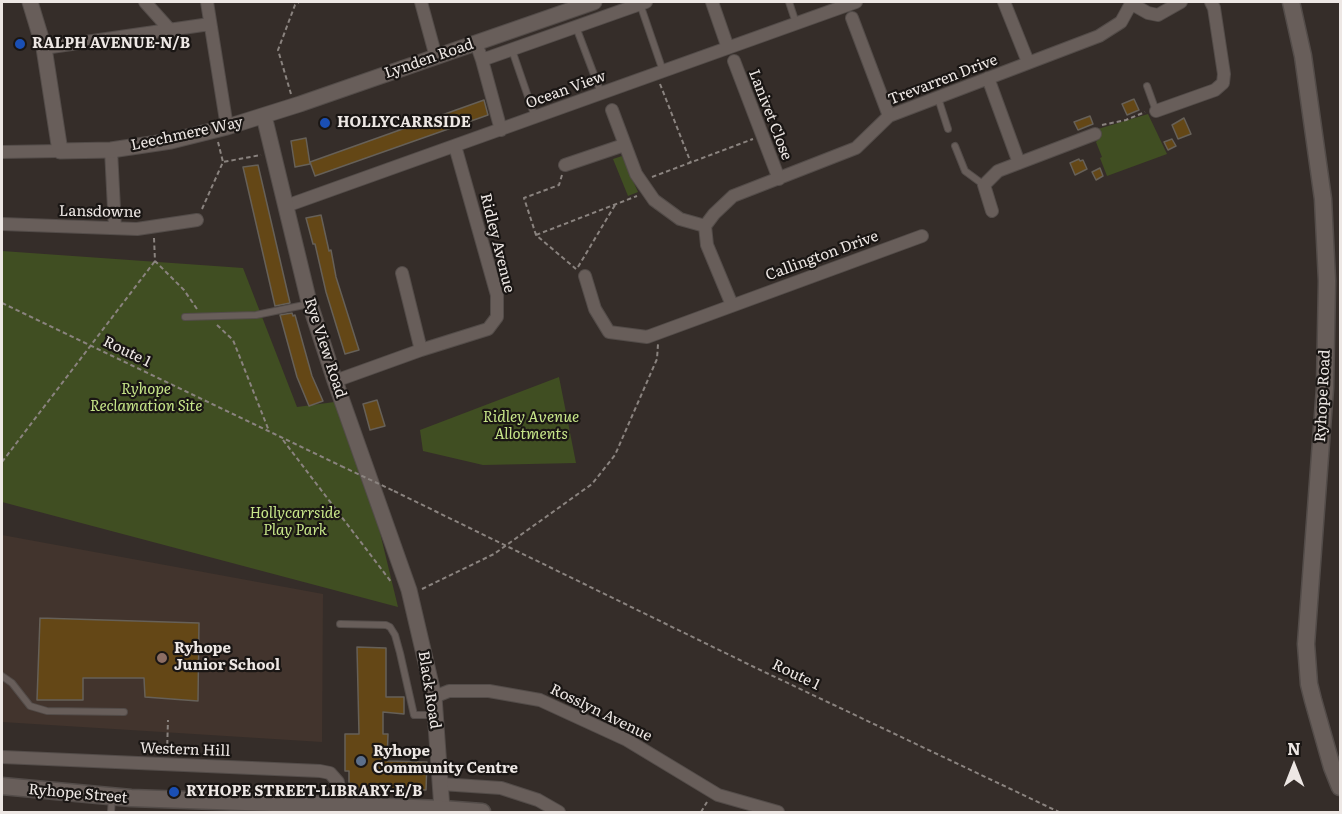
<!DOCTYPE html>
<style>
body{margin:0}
#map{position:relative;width:1342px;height:814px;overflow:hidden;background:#352d29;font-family:Literata,serif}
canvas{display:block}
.frame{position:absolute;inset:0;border:3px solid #ede7e4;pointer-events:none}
.north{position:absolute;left:1264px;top:736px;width:60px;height:60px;-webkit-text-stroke:4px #1a1614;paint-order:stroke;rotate:0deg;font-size:16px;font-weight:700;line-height:24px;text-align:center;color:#ede7e4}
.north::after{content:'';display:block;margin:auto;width:21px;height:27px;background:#ede7e4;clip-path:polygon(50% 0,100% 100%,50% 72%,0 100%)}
</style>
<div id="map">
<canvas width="1342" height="814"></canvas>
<div class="frame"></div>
<div class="north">N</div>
</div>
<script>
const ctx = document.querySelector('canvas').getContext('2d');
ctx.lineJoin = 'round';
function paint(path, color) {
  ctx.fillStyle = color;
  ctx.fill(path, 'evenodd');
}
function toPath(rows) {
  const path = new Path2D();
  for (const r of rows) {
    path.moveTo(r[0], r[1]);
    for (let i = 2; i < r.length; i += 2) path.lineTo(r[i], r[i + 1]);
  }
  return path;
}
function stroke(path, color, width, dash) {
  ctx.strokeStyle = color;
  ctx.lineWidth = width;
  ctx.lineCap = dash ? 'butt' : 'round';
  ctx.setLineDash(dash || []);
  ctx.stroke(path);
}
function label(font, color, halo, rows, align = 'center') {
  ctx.font = font + ' Literata,serif';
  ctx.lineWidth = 4.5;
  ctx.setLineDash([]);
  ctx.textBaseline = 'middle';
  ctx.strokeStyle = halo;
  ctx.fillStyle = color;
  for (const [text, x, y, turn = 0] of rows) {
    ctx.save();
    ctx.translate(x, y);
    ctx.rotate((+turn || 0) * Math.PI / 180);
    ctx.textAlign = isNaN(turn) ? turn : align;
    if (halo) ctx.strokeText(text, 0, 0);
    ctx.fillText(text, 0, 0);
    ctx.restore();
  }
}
paint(toPath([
 [2,535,323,594,322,742,2,722]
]), '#42342d');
paint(toPath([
 [1148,114,1167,154,1107,176,1100,158,1102,157,1096,142,1100,137,1098,129],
 [622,156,638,192,628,196,613,159],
 [2,251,243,268,297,407,342,401,359,446,398,607,2,502],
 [559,377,576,463,483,465,423,451,420,430]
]), '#404e22');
const building = toPath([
 [1134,99,1139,110,1127,115,1122,104,1134,99],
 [484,100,488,115,315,176,310,162,484,100],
 [1090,116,1093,124,1078,130,1074,122,1090,116],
 [1184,118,1191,134,1178,139,1172,125,1184,118],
 [306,138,310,164,295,167,291,141,306,138],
 [1172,139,1176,146,1168,150,1164,142,1172,139],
 [1079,159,1080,161,1083,160,1087,169,1075,175,1070,163,1079,159],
 [258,165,290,303,275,306,243,167,258,165],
 [1100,168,1103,176,1096,180,1092,172,1100,168],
 [321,215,329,251,331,250,336,277,359,350,345,354,326,292,315,244,313,244,306,218,321,215],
 [292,313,293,316,295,315,312,376,323,401,309,406,297,377,280,315,292,313],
 [377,400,385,426,370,430,363,404,377,400],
 [40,618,199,623,198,701,145,697,144,678,83,678,83,700,37,700,40,618],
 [357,647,386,648,386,697,404,697,404,714,383,712,383,734,388,734,387,761,427,762,426,790,375,789,375,795,365,795,365,789,355,789,355,784,349,783,349,771,345,771,345,734,359,734,357,647]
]);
paint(building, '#644716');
stroke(building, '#666058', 1.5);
const service = toPath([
 [789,2,796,23],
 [640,4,663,71],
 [576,27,601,93],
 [512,50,535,117],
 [1147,86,1156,111],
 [938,98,948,129],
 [955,146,965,171,984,185],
 [185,317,256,315,309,304],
 [340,624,386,625,390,627,395,635,400,653,414,715,435,715],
 [2,676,12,683,30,706,47,711,124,712],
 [111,812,112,798]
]);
const minor = toPath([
 [145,2,171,31],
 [207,2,227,127],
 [421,2,436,57],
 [712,2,728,48],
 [1004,2,1028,62],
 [1132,4,1148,13,1158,15,1181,2],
 [852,18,889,116],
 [476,43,482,60,646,2],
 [44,48,210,24],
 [482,60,501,130],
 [734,61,779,179],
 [988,78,1019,163],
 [612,110,636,174,654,200,680,219,705,226],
 [1156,111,1215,90,1223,83,1224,74,1214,8,1211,2],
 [111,150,115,228],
 [2,152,60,151],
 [565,165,624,145],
 [286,206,856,2],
 [992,211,984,185,998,171,1095,134],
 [2,224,137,229,197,220],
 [402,273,421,350],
 [585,276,595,309,609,332,647,337,922,236],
 [732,305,707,245,705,226,714,214,733,196,856,148,889,116,1099,36,1121,22,1132,2],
 [335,381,421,350,488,329,497,317,497,295,455,146],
 [434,697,449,691,489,691,540,700,627,740,718,795,778,812],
 [2,757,320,771,330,773,338,782,339,806],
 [441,784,501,788,538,800,559,812]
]);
const tertiary = toPath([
 [30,2,44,48,60,151,111,150,171,141,227,127,300,104,594,2],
 [264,116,308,298,335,381,409,590,434,697,442,809]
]);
const secondary = toPath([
 [1291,2,1303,56,1323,199,1327,281,1325,388,1306,644,1309,684,1313,700,1332,767,1340,787],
 [2,786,131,798,442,809,482,812]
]);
stroke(service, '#534c49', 8);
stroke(minor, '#534c49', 14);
stroke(tertiary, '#534c49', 17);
stroke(secondary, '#534c49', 19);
stroke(toPath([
 [660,84,691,163],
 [291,94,278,50,295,5,299,2],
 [1102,125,1126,120,1145,112],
 [218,142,223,162],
 [562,175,559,185,524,198,536,235,576,269],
 [652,177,753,139],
 [202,209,223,162,261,155],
 [536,235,637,196],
 [154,238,155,261,184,290,197,309],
 [578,267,615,205],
 [2,303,341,466],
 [217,325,233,340,269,431],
 [283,440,392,583],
 [2,462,155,261],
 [394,491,754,667,1059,812],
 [422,589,494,554,592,484,615,455,657,359,658,344],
 [167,752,168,720],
 [701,812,707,802]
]), '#8a837f', 2, [4.5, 3]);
stroke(service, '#685e5a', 6);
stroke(minor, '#685e5a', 12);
stroke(tertiary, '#685e5a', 15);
stroke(secondary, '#685e5a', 16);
stroke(toPath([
 [341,466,394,491]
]), '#8a837f', 2, [4.5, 3]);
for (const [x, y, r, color] of [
 [20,44,6,"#1a4fb4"],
 [325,123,6,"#1a4fb4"],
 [162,658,6,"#8d6e63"],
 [361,761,6,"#5c6f8a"],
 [174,792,6,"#1a4fb4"]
]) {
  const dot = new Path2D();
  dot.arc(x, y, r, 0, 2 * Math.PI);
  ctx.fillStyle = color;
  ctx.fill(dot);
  stroke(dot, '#1a1614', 2);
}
label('bold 15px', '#ede7e4', '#1a1614', [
 ["RALPH AVENUE-N/B",32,44],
 ["HOLLYCARRSIDE",337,123],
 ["Ryhope",174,649],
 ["Junior School",174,666],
 ["Ryhope",373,752],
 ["Community Centre",373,769],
 ["RYHOPE STREET-LIBRARY-E/B",186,792]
], 'left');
label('15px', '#ede7e4', '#1a1614', [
 ["Lynden Road",429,59,-19],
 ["Trevarren Drive",943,80,-21],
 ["Ocean View",566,90,-20],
 ["Lanivet Close",770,115,69],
 ["Leechmere Way",187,134,-12],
 ["Lansdowne",100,212,1],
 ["Ridley Avenue",497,243,76],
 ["Callington Drive",822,256,-20],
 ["Rye View Road",325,348,72],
 ["Route 1",127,352,26],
 ["Ryhope Road",1323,396,-87],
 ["Route 1",796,675,26],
 ["Black Road",429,690,81],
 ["Rosslyn Avenue",601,713,26],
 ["Western Hill",185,750,2],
 ["Ryhope Street",78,794,5]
]);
label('italic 15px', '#c7e689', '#1a1614', [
 ["Ryhope",146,390],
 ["Reclamation Site",146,407],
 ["Ridley Avenue",531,418],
 ["Allotments",531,435],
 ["Hollycarrside",295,514],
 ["Play Park",295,531]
]);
</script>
